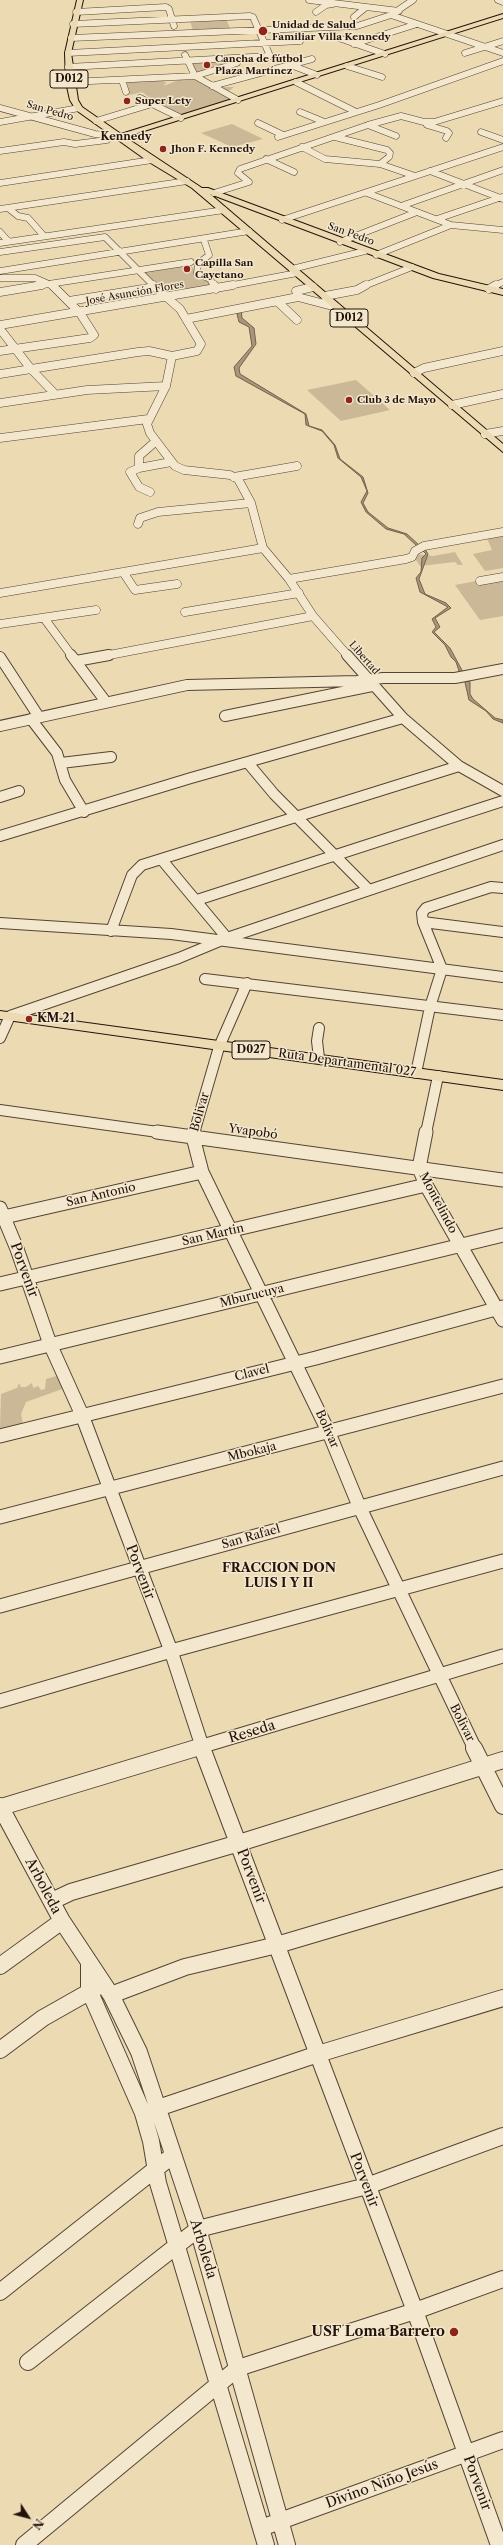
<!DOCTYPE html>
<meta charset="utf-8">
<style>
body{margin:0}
#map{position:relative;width:503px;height:2545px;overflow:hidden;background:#ecdab3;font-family:"Libre Caslon Text",serif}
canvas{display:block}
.north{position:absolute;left:8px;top:2497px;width:40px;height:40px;-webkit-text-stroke:3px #f3e7ce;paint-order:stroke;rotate:126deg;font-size:11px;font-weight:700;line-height:16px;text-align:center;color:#221209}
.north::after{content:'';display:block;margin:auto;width:14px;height:18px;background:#221209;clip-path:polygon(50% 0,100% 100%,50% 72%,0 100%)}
</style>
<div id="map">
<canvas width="503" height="2545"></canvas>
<div class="north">N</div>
</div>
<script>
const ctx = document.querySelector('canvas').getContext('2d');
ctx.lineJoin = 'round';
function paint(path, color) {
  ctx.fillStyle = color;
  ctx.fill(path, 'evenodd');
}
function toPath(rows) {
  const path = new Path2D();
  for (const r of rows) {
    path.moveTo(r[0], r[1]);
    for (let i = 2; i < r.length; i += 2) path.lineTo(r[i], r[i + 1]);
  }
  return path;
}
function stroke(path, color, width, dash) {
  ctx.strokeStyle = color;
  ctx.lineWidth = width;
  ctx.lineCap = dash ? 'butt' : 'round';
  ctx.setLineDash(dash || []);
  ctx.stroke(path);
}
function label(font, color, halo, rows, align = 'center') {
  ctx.font = font + ' "Libre Caslon Text",serif';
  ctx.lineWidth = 3;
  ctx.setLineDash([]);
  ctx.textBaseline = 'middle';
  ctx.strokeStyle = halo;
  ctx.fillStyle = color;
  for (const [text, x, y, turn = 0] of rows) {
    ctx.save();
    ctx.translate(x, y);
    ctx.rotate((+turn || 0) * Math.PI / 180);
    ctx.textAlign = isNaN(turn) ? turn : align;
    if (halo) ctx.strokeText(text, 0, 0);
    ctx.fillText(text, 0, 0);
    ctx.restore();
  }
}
paint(toPath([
 [226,19,230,28,193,30,190,21],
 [228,60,232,61,197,75,191,62],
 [198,76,220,87,234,87,229,91,223,90,234,100,183,116,160,105,142,92,130,95,126,81,160,79,167,83,163,85,166,85,186,77],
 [232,124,263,139,232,147,201,133],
 [188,263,214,288,190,292,182,286,163,287,140,271],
 [356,380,390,410,341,421,307,390],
 [503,533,503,568,485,571,473,554,492,550,486,536],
 [455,552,463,565,458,565,455,562,420,566,414,557,417,554,433,556],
 [503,576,503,616,480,620,455,585],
 [60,1375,65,1388,26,1402,21,1414,23,1424,0,1429,1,1394,17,1388,19,1383,21,1387,26,1387,32,1383,33,1388,38,1386,41,1390,45,1389,46,1379]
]), '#cab896');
const water = toPath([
 [241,309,242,318,254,328,256,344,239,368,240,374,306,414,309,426,322,430,335,445,340,459,363,477,368,493,363,503,368,512,388,528,407,534,420,546,418,547,404,534,386,529,366,512,361,502,367,491,361,477,338,458,334,445,322,431,306,425,305,414,236,376,234,367,252,346,249,327,239,322,237,314,241,309],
 [421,549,425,549,428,554,419,579,425,594,446,603,451,608,435,618,440,627,434,632,450,648,464,674,460,674,456,662,451,657,445,645,432,632,436,627,432,619,448,607,420,592,416,578,421,572,422,558,426,554,421,549],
 [464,678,467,678,470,682,470,694,473,699,495,718,503,720,503,723,493,719,486,711,469,700,464,678]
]);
paint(water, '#a79679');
stroke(water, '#72614c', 1);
const minorFar4 = toPath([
 [309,0,399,11],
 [498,0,503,2],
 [76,12,166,7,169,9,174,26],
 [316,12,326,5,333,4],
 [391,15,503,53],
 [354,17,365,8],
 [317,27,330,35,385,54],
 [71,38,357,26,391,15,413,0],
 [354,44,417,24],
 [68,53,300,41],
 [465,53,503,41],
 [185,55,195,76,238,100],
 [288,64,317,75],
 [347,66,382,77],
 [68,67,270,56,253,17,250,16,73,24],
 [122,80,126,92],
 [70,82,195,76,237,63,234,61],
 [296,82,354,111],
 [212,86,312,59],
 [140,98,181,118],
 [0,108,95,134,119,137],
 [300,112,322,121],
 [96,121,152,104],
 [0,122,79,108],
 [258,123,283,135],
 [368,125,396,136],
 [427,125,447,131,449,133,446,138],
 [481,132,503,140],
 [278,137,379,105,503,61],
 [335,137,387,150,390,153,389,157,380,164],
 [302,147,325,159,380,164,415,176],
 [0,151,64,142,75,144,107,140],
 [266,159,294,172],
 [430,171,503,199],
 [0,183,152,160],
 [214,193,249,182,238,173,240,169,368,125,401,116,424,122,434,122,503,101],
 [367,193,451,225,503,230],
 [401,206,503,170],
 [8,208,18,216,28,218,44,236],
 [0,209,187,181],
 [437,219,502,197],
 [282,220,503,147],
 [0,232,8,241],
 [204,240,209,255,198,264,197,273,210,279,214,286],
 [340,242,417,212],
 [0,243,224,210],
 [0,252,105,237,154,286],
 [376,255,451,225],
 [292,269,365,251],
 [0,271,249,231],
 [0,278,35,278,53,286],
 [36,286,191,262],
 [228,286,297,273],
 [364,286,412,267],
 [494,286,503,282]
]);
const minorFar3 = toPath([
 [153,285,180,309,201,344,197,351,172,356],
 [214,285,216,289],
 [489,289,496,285],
 [0,292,42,285],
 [325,296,357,290,366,285],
 [298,297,296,291,313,287],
 [69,301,155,287],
 [278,302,297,320],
 [186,319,298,297,336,307],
 [0,325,233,285],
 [0,329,31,369,0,374],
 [0,351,90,338,94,335,80,313,52,285],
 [414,373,424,368,503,351],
 [55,394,31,369,138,352,149,351,172,356,166,386,147,424,150,433,175,466,184,470,230,475,238,479,251,503,263,548,289,579,313,616,348,656],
 [0,403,87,390,166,386],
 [452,405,503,394],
 [485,434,503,431],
 [0,438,148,419],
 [139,468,171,462],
 [234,477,297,466],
 [150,492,139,487,130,472,139,468,139,456,155,442],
 [138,524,140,518,158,512,251,503],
 [123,572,135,590,177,584],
 [289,579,406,559,412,557,415,551,424,546,503,532],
 [480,581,503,577],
 [0,593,263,548],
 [185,612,299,593],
 [44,618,72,656],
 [0,624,96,610],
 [104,656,313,616]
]);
const minorFar2 = toPath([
 [71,655,106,702],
 [347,655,403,718,459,766,503,791],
 [0,657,39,717],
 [76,661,109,655],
 [225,716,372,686],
 [31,719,57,753,65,780,84,812],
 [0,726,187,685,357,681,383,678,455,678,503,669],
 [61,763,111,757],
 [248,763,274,794,369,890],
 [0,797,19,791],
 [0,836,191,778,403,718],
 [162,860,227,938],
 [197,900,503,801],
 [423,922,503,932],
 [0,923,171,934,503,977],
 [111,931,132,875,142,865,459,766],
 [205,979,503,1015],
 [319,1028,317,1041,319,1058],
 [0,1038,10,1016,179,958,227,938,503,845],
 [416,1073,430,1007,442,969,423,922,422,913,426,908,491,887,503,888],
 [0,1110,165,1133],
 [194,1133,219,1047,247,983],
 [426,1133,438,1076]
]);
const minorFar1 = toPath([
 [157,1132,503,1180],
 [194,1132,193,1137,202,1172,329,1433,359,1506,475,1749],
 [426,1132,419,1168,426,1185,503,1320],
 [0,1208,17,1249,50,1344,82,1415,171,1651,203,1749],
 [0,1218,202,1172],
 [0,1284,426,1185],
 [0,1357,503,1235],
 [0,1436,316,1358,503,1307],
 [0,1517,503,1386],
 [0,1606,503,1468],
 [0,1701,171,1651,503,1561],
 [193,1749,503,1656]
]);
const minor = toPath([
 [202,1748,415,2311,499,2545],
 [474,1748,503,1806],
 [0,1806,62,1921,111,1995,139,2052,198,2229,287,2545],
 [1,1807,196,1748],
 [52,1901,71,1892,239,1843,503,1760],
 [89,1965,89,1990,143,2113,151,2141,158,2183,266,2545],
 [0,1966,62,1921],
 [111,1995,185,1967,277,1945,503,1878],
 [0,2050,43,2018,96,1988],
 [152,2110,318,2054,503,1998],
 [0,2292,172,2156],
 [28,2362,198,2229,367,2186,503,2136],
 [261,2528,503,2440],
 [24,2545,238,2368,415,2311,503,2279]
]);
const major = toPath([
 [77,0,83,0,71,53,78,100,82,107,121,134,503,14,503,18,125,137,202,188,208,188,439,274,503,289,503,295,433,278,210,194,503,444,503,452,192,188,149,162,76,110,70,100,66,82,65,53,77,0],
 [0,1011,503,1080,503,1090,0,1019,0,1011]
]);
stroke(minorFar4, '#544434', 7);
stroke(minorFar3, '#544434', 9);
stroke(minorFar2, '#544434', 12);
stroke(minorFar1, '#544434', 15);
stroke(minor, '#544434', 18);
stroke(major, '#221209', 2);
stroke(minorFar4, '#f3e7ce', 6);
stroke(minorFar3, '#f3e7ce', 8);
stroke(minorFar2, '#f3e7ce', 10);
stroke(minorFar1, '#f3e7ce', 13);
stroke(minor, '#f3e7ce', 16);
paint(major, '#ecdab3');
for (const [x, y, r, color] of [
 [263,31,5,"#8f2418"],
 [207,65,4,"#8f2418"],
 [127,101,4,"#8f2418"],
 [163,149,4,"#8f2418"],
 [187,269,4,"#8f2418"],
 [349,400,4,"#8f2418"],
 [29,1019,4,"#8f2418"],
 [454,2332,5,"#8f2418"]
]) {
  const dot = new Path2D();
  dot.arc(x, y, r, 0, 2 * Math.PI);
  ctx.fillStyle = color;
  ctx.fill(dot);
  stroke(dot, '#f3e7ce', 1.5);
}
label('bold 10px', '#221209', '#f3e7ce', [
 ["Unidad de Salud",272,25],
 ["Familiar Villa Kennedy",272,37],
 ["Cancha de fútbol",215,59],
 ["Plaza Martínez",215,71],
 ["Super Lety",135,101],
 ["Jhon F. Kennedy",171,149],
 ["Capilla San",195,263],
 ["Cayetano",195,275],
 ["Club 3 de Mayo",357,400]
], 'left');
label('10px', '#221209', '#f3e7ce', [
 ["San Pedro",50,111,16],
 ["San Pedro",351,234,20],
 ["José Asunción Flores",135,293,-10],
 ["Libertad",364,658,49]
]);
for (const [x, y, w] of [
 [69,79,38],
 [349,318,38],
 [251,1050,38]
]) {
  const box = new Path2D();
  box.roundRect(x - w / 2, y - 9, w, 18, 3);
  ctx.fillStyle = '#f3e7ce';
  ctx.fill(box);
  stroke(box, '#221209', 1);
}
label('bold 11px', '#221209', null, [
 ["D012",69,79],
 ["D012",349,318],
 ["D027",251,1050]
]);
label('bold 11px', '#221209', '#f3e7ce', [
 ["Kennedy",126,137]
]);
label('bold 12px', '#221209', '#f3e7ce', [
 ["KM 21",37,1019]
], 'left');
label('12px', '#221209', '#f3e7ce', [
 ["Ruta Departamental 027",347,1063,8],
 ["Bolivar",200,1112,-74],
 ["Yvapobó",253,1132,8],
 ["San Antonio",101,1195,-13],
 ["Montelindo",438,1203,62],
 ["San Martin",213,1235,-13],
 ["Mburucuya",252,1296,-14],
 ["Clavel",252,1373,-14],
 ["Bolivar",327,1429,66],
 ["Mbokaja",252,1452,-14],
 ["San Rafael",251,1537,-16],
 ["Bolivar",462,1723,63]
]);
label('bold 13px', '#221209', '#f3e7ce', [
 ["FRACCION DON",279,1568],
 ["LUIS I Y II",279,1583]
]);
label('14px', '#221209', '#f3e7ce', [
 ["Porvenir",24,1270,70],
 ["Porvenir",140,1572,69],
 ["Reseda",252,1732,-17],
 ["Porvenir",251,1876,69],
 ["Arboleda",43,1886,62],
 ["Porvenir",364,2180,69],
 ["Arboleda",203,2249,73],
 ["Porvenir",477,2483,70],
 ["Divino Niño Jesús",382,2484,-20]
]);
label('bold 14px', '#221209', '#f3e7ce', [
 ["USF Loma Barrero",445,2332]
], 'right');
</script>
